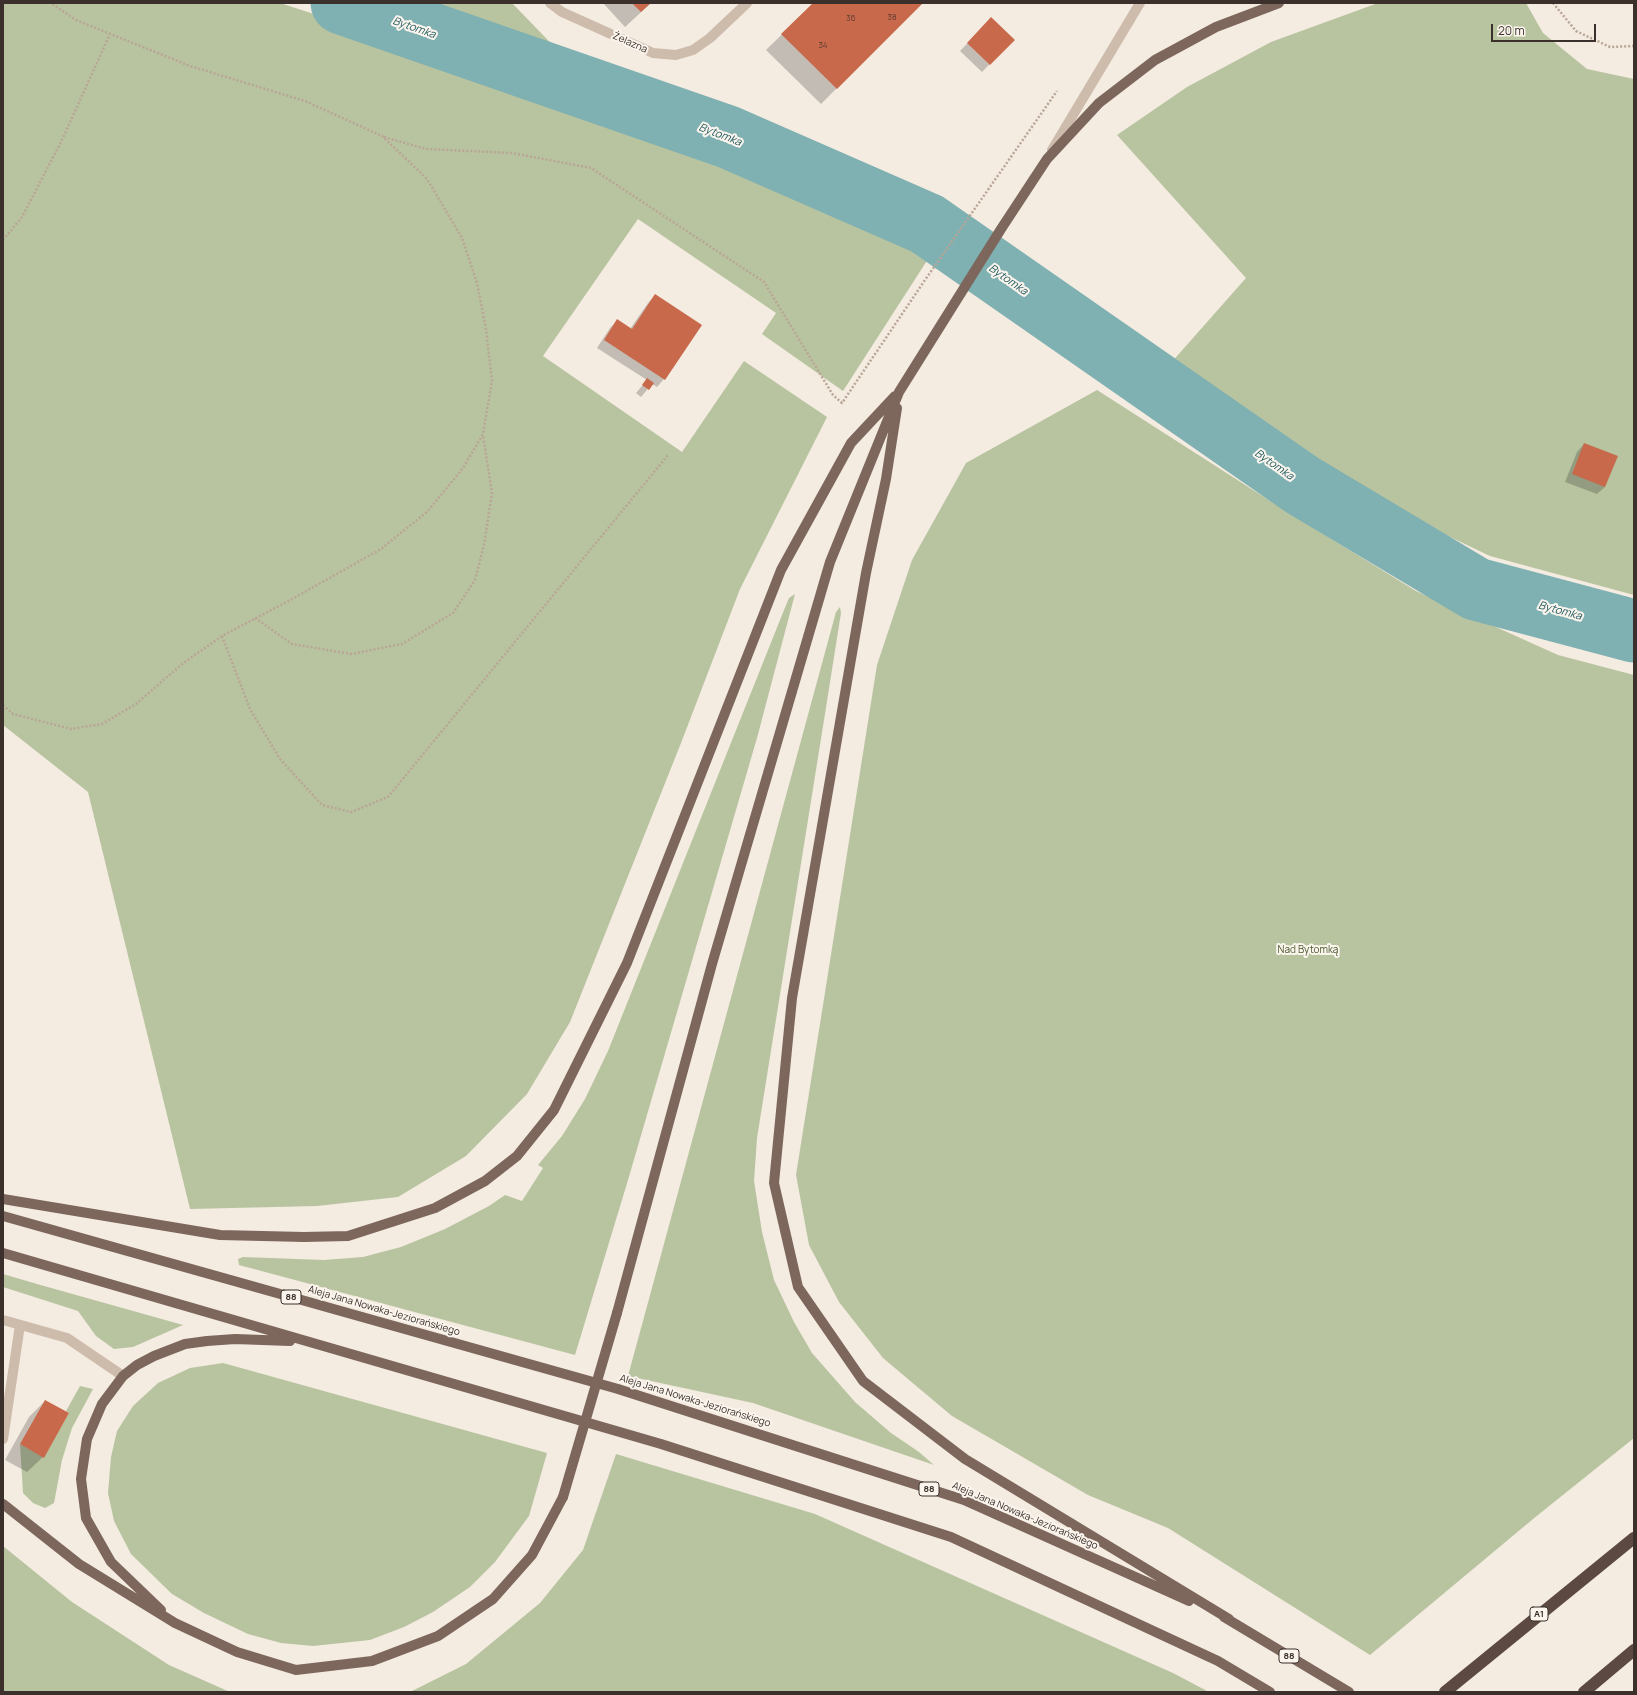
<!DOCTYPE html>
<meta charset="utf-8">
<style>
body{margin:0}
#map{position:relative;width:1637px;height:1695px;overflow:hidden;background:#f4ebe1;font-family:Manrope,sans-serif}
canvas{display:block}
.frame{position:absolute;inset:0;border:4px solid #3b302b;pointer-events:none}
.scale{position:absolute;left:1491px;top:24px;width:105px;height:18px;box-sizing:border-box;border:2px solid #3b302b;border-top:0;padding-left:5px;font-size:12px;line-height:14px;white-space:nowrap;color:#3b302b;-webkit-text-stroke:3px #fbf5ee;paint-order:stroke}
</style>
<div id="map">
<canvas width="1637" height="1695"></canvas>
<div class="frame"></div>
<div class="scale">20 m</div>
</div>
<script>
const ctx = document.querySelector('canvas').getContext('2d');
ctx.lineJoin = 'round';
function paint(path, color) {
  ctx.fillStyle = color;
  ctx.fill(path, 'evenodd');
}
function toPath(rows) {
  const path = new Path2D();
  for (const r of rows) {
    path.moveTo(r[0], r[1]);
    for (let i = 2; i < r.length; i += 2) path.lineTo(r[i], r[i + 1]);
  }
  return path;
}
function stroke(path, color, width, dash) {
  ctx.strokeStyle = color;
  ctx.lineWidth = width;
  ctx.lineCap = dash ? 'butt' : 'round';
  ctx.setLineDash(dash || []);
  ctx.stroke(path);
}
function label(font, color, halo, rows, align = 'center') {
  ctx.font = font + ' Manrope,sans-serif';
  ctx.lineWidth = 4;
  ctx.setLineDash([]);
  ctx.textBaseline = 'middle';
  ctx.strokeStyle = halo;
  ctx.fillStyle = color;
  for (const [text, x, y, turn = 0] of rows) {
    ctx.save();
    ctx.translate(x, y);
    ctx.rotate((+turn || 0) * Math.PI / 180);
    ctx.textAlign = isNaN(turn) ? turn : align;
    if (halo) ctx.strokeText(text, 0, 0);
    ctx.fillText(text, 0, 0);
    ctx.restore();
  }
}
paint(toPath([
 [3,3,280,3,727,148,851,211,930,256,843,391,762,334,776,313,638,219,543,356,682,452,744,361,827,417,740,589,681,743,570,1022,527,1094,466,1156,398,1197,317,1206,190,1209,88,792,3,725],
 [389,3,512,3,569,62,426,15],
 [1378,3,1526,3,1543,33,1587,69,1634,79,1634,595,1490,556,1387,507,1170,364,1246,278,1117,135,1187,87,1271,42],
 [1097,390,1289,513,1416,591,1558,655,1634,675,1634,1438,1533,1519,1370,1655,1168,1528,1088,1495,952,1416,883,1358,839,1302,809,1245,796,1175,877,665,912,560,966,463],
 [795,594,757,738,628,1180,575,1355,239,1265,238,1259,243,1257,324,1260,363,1257,401,1247,445,1229,489,1206,505,1195,522,1201,543,1168,538,1165,562,1136,585,1099,608,1051,782,615,789,598],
 [840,607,841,613,824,720,757,1138,754,1181,762,1232,774,1280,794,1322,812,1353,855,1402,891,1433,919,1452,934,1465,753,1403,628,1376,836,612],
 [3,1274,37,1284,183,1325,133,1347,114,1349,96,1336,78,1311,3,1287],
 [223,1363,547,1453,529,1516,495,1562,470,1587,433,1612,404,1627,370,1640,313,1646,281,1643,248,1634,204,1613,172,1594,131,1554,114,1521,108,1493,111,1457,117,1431,133,1406,158,1383,190,1368],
 [80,1386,93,1389,72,1428,62,1460,54,1503,45,1508,33,1503,23,1493,20,1444,44,1457,69,1413,66,1411],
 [616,1454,815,1514,1173,1673,1209,1692,410,1692,466,1664,540,1603,583,1550],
 [3,1546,72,1602,169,1665,230,1692,3,1692]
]), '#b8c4a0');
paint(toPath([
 [603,3,651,3,625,27],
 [814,3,922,3,821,104,766,50],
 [991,19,1013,40,982,72,960,51],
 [655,295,664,379,657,387,652,384,641,397,636,393,647,380,597,348,610,328,617,321,630,329,648,303],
 [1584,444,1605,487,1597,494,1565,482,1577,452],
 [45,1401,43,1457,27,1472,5,1460,29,1417]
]), '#0003');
stroke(toPath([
 [342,3,728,137,927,224,1302,485,1476,589,1634,631]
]), '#7fb0b2', 63);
paint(toPath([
 [632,3,651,3,641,12],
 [813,3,923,3,837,89,781,34],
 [991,17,1015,40,990,65,967,43],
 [655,294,702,325,665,380,604,340,617,319,632,329],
 [647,378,654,383,649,390,642,385],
 [1584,443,1618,456,1605,487,1572,474],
 [45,1400,69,1413,44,1458,20,1444]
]), '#c8694b');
stroke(toPath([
 [1553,3,1576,31,1610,47,1634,46],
 [384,137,426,149,512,153,591,168,764,282,833,395,842,403,925,280,1057,91],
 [3,240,22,217,61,142,110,34],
 [255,618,292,644,351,654,402,644,453,613,475,580,484,545,492,493,483,435],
 [222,636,250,709,280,759,322,805,351,812,388,797,668,455],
 [3,705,13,714,71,729,102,724,136,704,182,664,222,636,294,598,381,549,428,511,463,468,483,434,492,381,486,329,477,283,462,238,427,179,382,136,305,101,190,66,76,20,51,3]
]), '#b9a596', 2.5, [2, 2]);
stroke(toPath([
 [550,3,562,12,653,53,676,55,693,50,710,38,747,3],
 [1052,150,1140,3],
 [3,1320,67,1338,123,1376],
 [3,1439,20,1325]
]), '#cdbbac', 10);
stroke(toPath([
 [897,408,886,479,866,573,792,998,774,1183,798,1287,863,1381,965,1459,1229,1619],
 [3,1199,220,1235,304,1237,348,1236,435,1208,485,1181,517,1156,554,1110,627,963,781,570,851,443,895,396],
 [3,1216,618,1389,964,1500,1189,1601],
 [3,1253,661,1444,951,1537,1218,1661,1270,1692],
 [617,1313,712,964,830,562,899,392,1001,229,1047,159,1099,103,1155,60,1216,27,1279,3],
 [3,1504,79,1564,175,1623,237,1652,296,1670,372,1661,438,1636,493,1599,532,1555,563,1497],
 [161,1610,111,1562,86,1518,81,1479,87,1439,102,1404,123,1376,137,1365,154,1356,185,1344,207,1341,235,1339,290,1341],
 [1224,1617,1349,1692]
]), '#7d675c', 10);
stroke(toPath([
 [1445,1692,1634,1538],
 [1584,1692,1634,1650]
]), '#5c4a42', 12);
stroke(toPath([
 [563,1497,617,1313]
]), '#7d675c', 10);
label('8px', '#5e3e33', null, [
 ["38",892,18],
 ["36",851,19],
 ["34",823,46]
]);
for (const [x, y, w] of [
 [291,1297,20],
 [929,1489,20],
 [1539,1614,18],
 [1289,1656,20]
]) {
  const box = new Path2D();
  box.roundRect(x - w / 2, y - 7, w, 14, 3);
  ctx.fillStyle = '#fbf5ee';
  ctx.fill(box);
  stroke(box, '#3b302b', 1);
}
label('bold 9px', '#3b302b', null, [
 ["88",291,1297],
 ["88",929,1489],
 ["A1",1539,1614],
 ["88",1289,1656]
]);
label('10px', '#3b302b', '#fbf5ee', [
 ["Żelazna",630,43,24],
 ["Aleja Jana Nowaka-Jeziorańskiego",384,1311,16],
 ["Aleja Jana Nowaka-Jeziorańskiego",695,1401,17],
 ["Aleja Jana Nowaka-Jeziorańskiego",1025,1516,23]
]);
label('10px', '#4a5a2e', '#fbf5ee', [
 ["Nad Bytomką",1308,950]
]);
label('italic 11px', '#1f5a5e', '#fbf5ee', [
 ["Bytomka",414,28,19],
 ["Bytomka",720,135,21],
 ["Bytomka",1008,280,35],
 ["Bytomka",1274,465,35],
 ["Bytomka",1560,611,15]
]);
</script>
